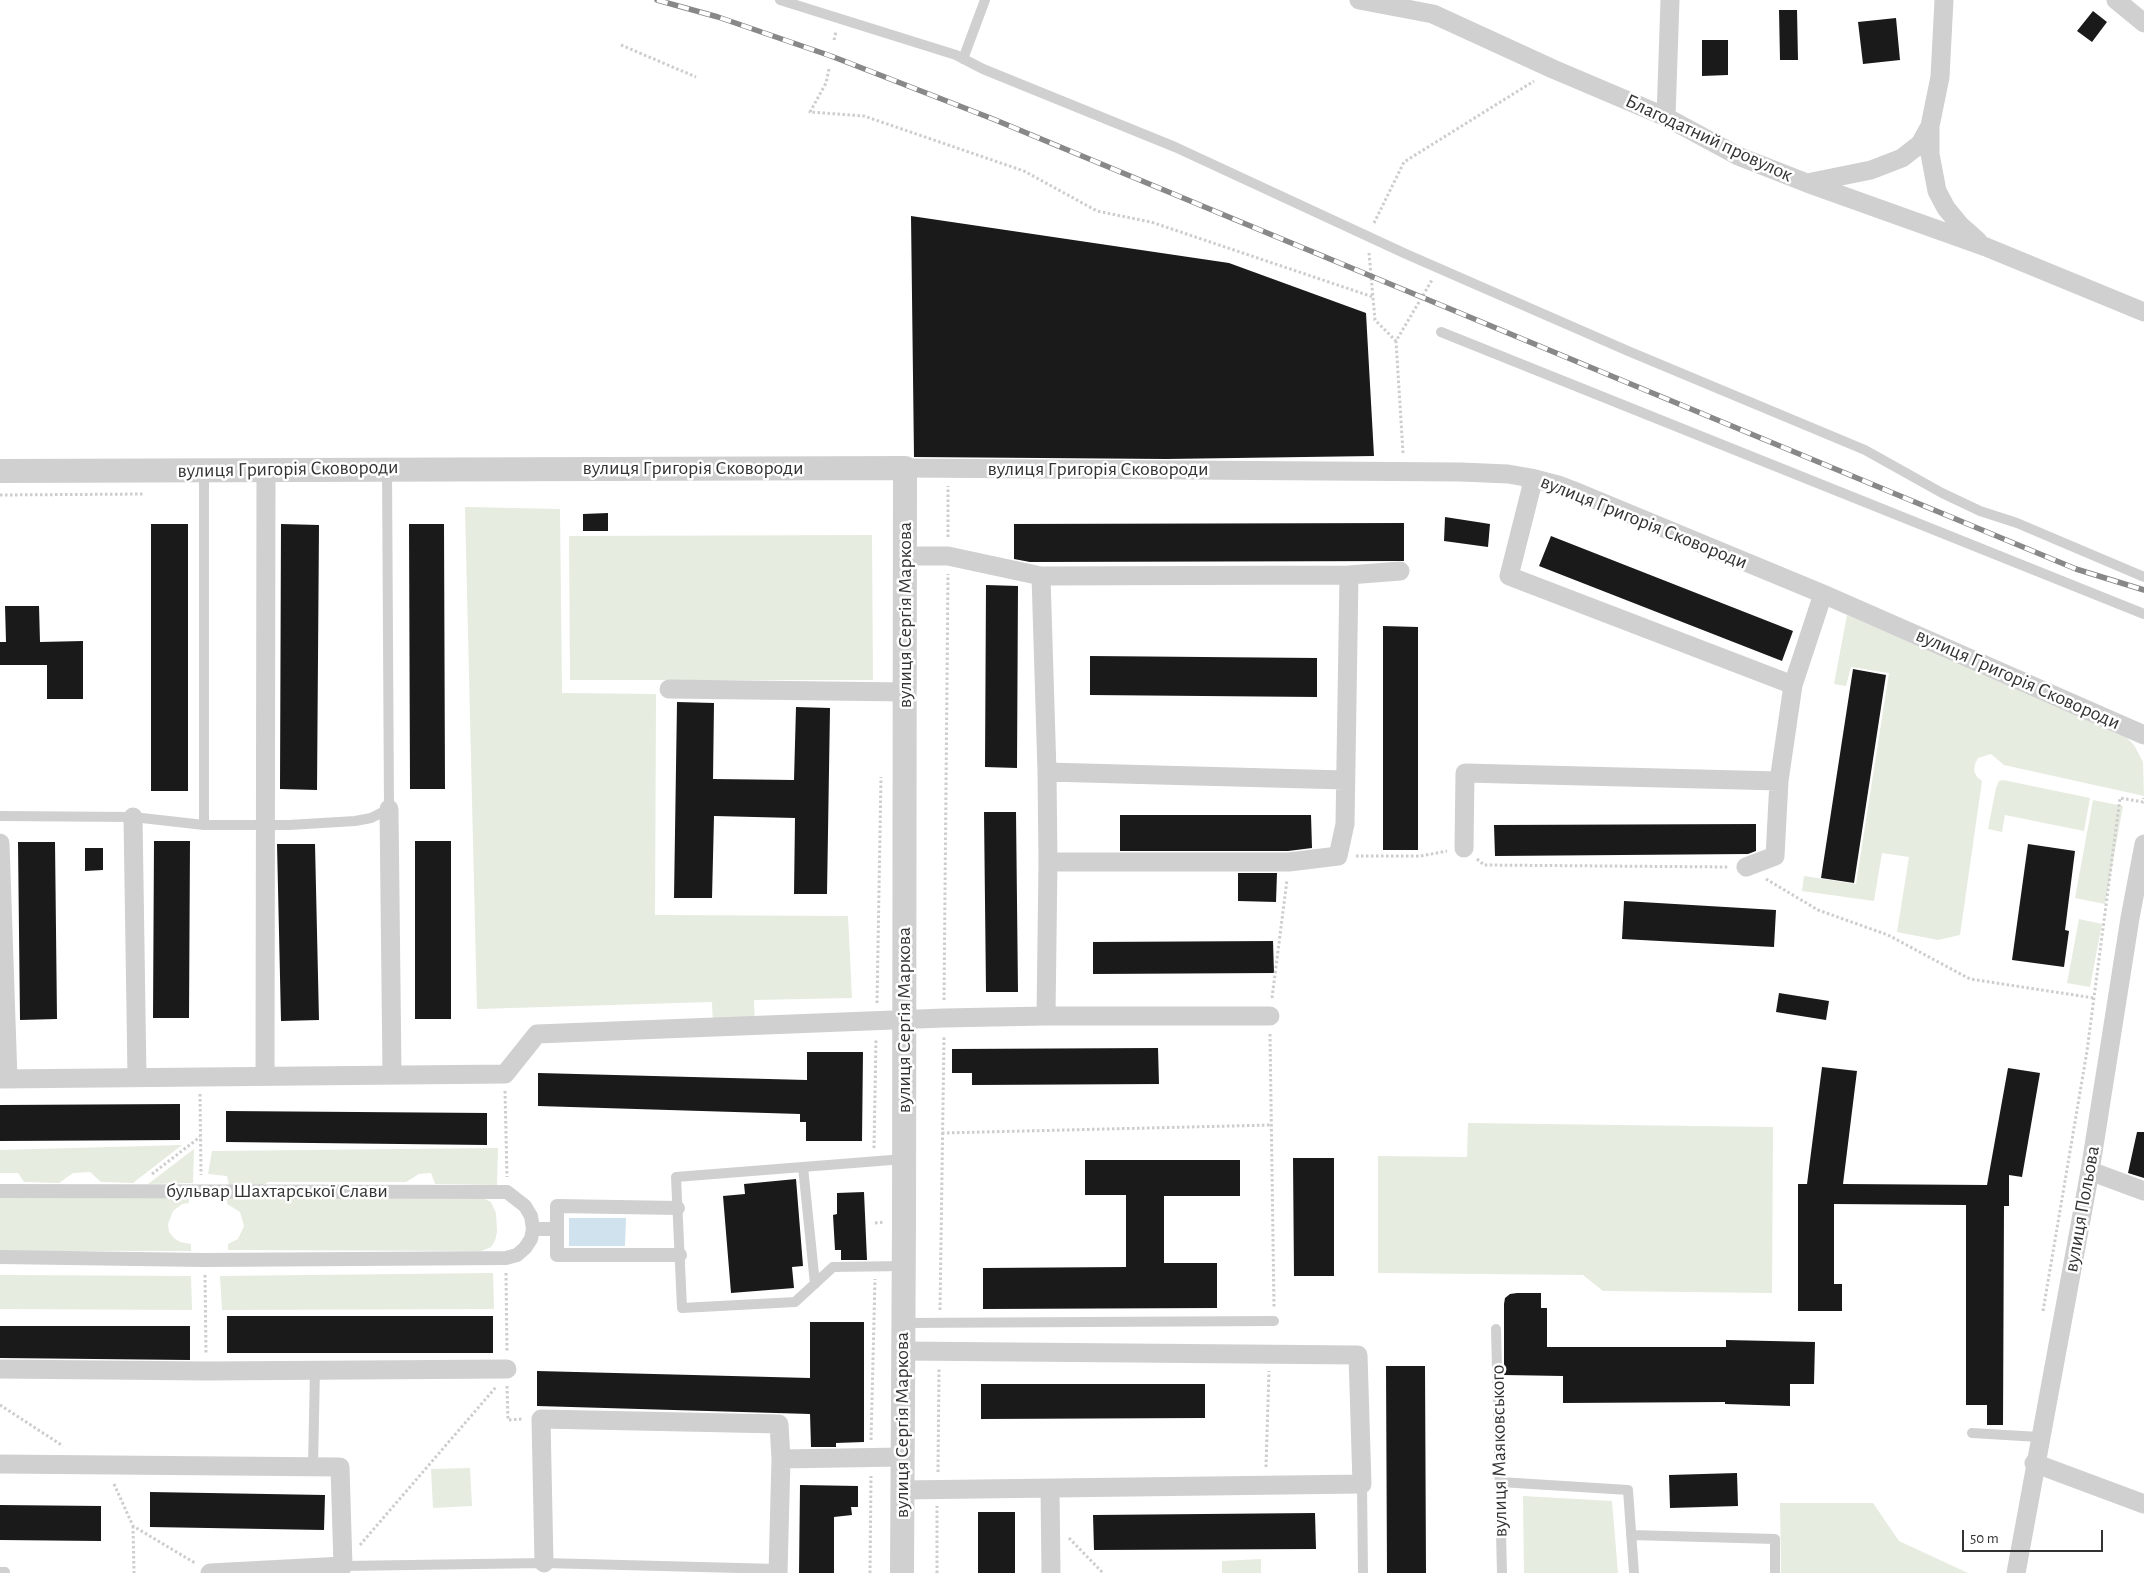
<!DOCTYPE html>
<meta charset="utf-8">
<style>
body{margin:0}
#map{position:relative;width:2144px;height:1573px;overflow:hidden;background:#fff;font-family:"Alegreya Sans",sans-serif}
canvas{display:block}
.scale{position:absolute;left:1962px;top:1530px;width:141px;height:22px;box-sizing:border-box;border:2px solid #333;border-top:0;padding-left:6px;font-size:15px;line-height:18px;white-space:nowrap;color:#333;-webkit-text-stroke:4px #fff;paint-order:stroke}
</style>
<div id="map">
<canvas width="2144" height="1573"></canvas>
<div class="scale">50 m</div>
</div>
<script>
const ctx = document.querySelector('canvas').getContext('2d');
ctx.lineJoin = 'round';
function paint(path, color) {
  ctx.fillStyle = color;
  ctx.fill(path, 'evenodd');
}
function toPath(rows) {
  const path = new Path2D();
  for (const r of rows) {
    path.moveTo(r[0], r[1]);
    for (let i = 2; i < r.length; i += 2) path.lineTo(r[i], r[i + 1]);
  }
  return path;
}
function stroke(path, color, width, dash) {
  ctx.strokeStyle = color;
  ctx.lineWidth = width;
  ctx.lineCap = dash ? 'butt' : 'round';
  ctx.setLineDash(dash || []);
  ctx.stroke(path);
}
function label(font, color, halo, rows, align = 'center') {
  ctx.font = font + ' "Alegreya Sans",sans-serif';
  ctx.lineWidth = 5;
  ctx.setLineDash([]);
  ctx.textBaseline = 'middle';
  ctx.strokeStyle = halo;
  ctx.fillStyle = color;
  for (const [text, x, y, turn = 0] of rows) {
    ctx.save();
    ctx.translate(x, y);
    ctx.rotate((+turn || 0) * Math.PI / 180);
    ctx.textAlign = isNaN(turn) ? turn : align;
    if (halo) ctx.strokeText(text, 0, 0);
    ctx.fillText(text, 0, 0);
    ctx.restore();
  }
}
paint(toPath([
 [465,507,560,509,562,693,656,694,655,915,848,916,852,998,754,1000,755,1026,713,1027,712,1002,477,1009],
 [872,535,873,680,570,680,569,536],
 [1847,615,2125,736,2134,745,2143,762,2144,796,2004,765,1991,754,1978,758,1975,764,1974,771,1977,777,1982,781,1960,935,1938,940,1897,932,1909,857,1882,853,1874,901,1802,891,1804,876,1856,884,1889,673,1851,667,1846,686,1834,684],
 [2003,780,2090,798,2084,831,2005,815,2002,832,1988,829,1996,788,1999,781],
 [2093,800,2123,806,2105,904,2075,898],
 [2079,919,2102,924,2090,987,2067,983],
 [1468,1123,1773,1127,1772,1293,1603,1291,1583,1275,1378,1273,1378,1156,1467,1157],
 [182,1145,133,1183,101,1182,90,1172,73,1173,59,1183,24,1182,18,1173,0,1173,0,1150],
 [498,1148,497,1185,435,1184,431,1173,419,1174,406,1182,268,1182,262,1186,229,1185,227,1176,208,1174,212,1151],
 [194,1149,193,1183,148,1184],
 [0,1196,189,1196,189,1203,182,1204,173,1211,168,1224,169,1232,174,1238,180,1242,191,1244,191,1251,0,1251],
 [227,1198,485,1199,491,1202,496,1213,497,1232,495,1241,491,1247,481,1251,228,1250,228,1244,238,1239,244,1226,240,1212,227,1204],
 [493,1273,494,1309,222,1310,220,1276],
 [0,1275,191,1276,192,1310,0,1309],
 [470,1468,472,1506,433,1508,431,1469],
 [1523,1496,1612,1501,1618,1573,1524,1573],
 [1780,1503,1873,1503,1899,1541,1968,1573,1781,1573],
 [1261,1559,1261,1573,1222,1573,1222,1561]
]), '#e6ecdf');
paint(toPath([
 [569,1218,626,1218,625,1246,569,1246]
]), '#cfe2ee');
paint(toPath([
 [1779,10,1797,10,1798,60,1780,60],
 [2093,11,2107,22,2092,42,2077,31],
 [1896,18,1900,60,1863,64,1858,22],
 [1702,40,1728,40,1728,75,1702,76],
 [911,216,1229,263,1366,313,1374,456,1166,459,914,457],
 [608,513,608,531,583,531,583,514],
 [1445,517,1490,524,1488,547,1444,541],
 [1404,523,1404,561,1030,562,1014,559,1014,524],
 [151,524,188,524,188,791,151,791],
 [281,524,319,525,317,790,280,789],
 [409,524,444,524,445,789,410,789],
 [1551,536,1793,631,1782,661,1539,566],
 [986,585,1018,586,1017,768,985,767],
 [5,606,39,606,40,642,83,641,83,699,47,699,47,665,0,665,0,642,6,642],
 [1383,626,1418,627,1418,850,1383,850],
 [1090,656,1317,658,1317,697,1090,695],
 [1853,669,1886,675,1854,883,1821,878],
 [677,702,714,703,713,779,794,780,796,707,830,708,827,894,794,894,795,818,714,816,712,898,674,898],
 [984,812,1016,812,1018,992,986,992],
 [1120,815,1311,815,1312,848,1288,851,1120,851],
 [1756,824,1756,851,1748,854,1495,856,1494,825],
 [154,841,190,841,189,1018,153,1018],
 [415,841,451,841,451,1019,415,1019],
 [18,842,55,842,57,1019,20,1020],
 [277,844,315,844,319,1020,281,1021],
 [2028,844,2075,851,2065,930,2069,931,2064,967,2012,960],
 [85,848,103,848,103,870,85,871],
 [1238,873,1277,873,1276,902,1238,901],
 [1624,901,1776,910,1774,947,1622,939],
 [1273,941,1274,973,1093,974,1093,942],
 [1779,993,1829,1001,1826,1020,1776,1012],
 [1158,1048,1159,1084,972,1085,972,1073,952,1073,952,1049],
 [807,1052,863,1052,862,1141,806,1141,806,1122,800,1122,800,1114,538,1106,538,1073,807,1080],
 [1822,1067,1857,1071,1843,1184,1987,1185,2008,1068,2040,1073,2022,1177,2009,1175,2009,1206,2004,1206,2003,1425,1987,1425,1987,1405,1966,1405,1966,1205,1834,1204,1834,1284,1842,1284,1842,1311,1798,1311,1798,1184,1807,1184],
 [180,1104,180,1140,0,1141,0,1105],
 [226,1111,487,1113,487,1145,226,1142],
 [2137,1132,2144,1132,2144,1178,2128,1173],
 [1293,1158,1334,1158,1334,1276,1294,1276],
 [1085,1160,1240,1160,1240,1196,1164,1196,1164,1263,1217,1263,1217,1308,983,1309,983,1268,1126,1267,1126,1195,1085,1195],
 [796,1179,803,1266,792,1267,794,1288,731,1293,723,1196,745,1194,744,1184],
 [864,1192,867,1260,841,1260,841,1250,835,1250,833,1215,837,1214,837,1193],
 [1517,1293,1541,1293,1541,1308,1547,1308,1547,1347,1726,1347,1726,1340,1815,1342,1814,1384,1790,1384,1790,1406,1725,1404,1725,1402,1563,1403,1563,1376,1504,1375,1504,1304,1505,1298,1510,1294],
 [227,1316,493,1316,493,1353,227,1353],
 [810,1322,864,1322,864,1442,836,1443,836,1447,811,1447,810,1414,537,1406,537,1371,810,1378],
 [0,1326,190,1326,190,1360,0,1358],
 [1386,1366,1425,1366,1426,1573,1387,1573],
 [981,1384,1205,1384,1205,1418,981,1419],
 [1737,1473,1738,1506,1670,1508,1669,1475],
 [800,1485,858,1486,858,1507,851,1507,852,1515,834,1517,834,1573,799,1573],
 [150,1492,325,1495,324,1530,150,1527],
 [0,1505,101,1506,101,1541,0,1540],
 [978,1512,1015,1512,1015,1573,978,1573],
 [1315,1513,1316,1549,1094,1550,1093,1515]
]), '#1a1a1a');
stroke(toPath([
 [834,40,836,32],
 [621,45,696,77],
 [829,69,826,83,810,112,864,116,1024,171,1097,211,1151,222,1373,297],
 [1374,223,1404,162,1534,81],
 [1369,253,1375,320,1396,341],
 [1403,453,1396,341,1432,280],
 [0,495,145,494],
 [948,537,948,486],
 [1356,856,1421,856,1447,851],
 [1477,859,1484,865,1728,867],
 [1766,879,1818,910,1888,935,1970,979,2094,998],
 [1272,998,1287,880],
 [944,1000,948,574],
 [877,1003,881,777],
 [1270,1034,1274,1308],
 [505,1091,507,1177],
 [200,1094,201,1175],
 [942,1133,1271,1125],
 [874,1148,876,1039],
 [152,1174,200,1137],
 [875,1223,885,1222],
 [506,1273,507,1352],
 [205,1275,206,1354],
 [940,1310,944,1036],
 [2043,1311,2087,1051,2120,798,2143,802,2144,798],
 [507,1386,508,1420,522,1419],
 [0,1405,63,1446],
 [871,1440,875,1279],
 [1266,1467,1269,1371],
 [938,1472,939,1369],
 [114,1484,133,1526,195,1563],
 [133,1526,134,1573],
 [1069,1538,1103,1573],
 [360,1545,496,1387],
 [870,1573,871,1476],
 [937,1573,937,1506]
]), '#cdcdcd', 3, [2.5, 2.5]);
stroke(toPath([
 [780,0,956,55,983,69,1175,147,1406,254,1628,351,1865,450,1942,493,1980,511,2017,523,2144,577],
 [963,59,985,0],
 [1441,332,2144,614],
 [204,471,204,825],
 [0,816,133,817,204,825,289,825,355,821,371,818,389,809,387,469],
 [803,1167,815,1284],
 [904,1266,833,1267,795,1302,682,1308,676,1177,904,1159],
 [903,1323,1274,1321],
 [1496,1329,1502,1573],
 [1972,1433,2039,1437],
 [313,1467,315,1369],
 [1500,1482,1628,1490,1634,1573],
 [1362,1484,1363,1573],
 [1631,1535,1775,1539,1775,1573],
 [343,1566,544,1563,778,1569],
 [0,1572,5,1572]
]), '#d0d0d0', 10);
stroke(toPath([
 [0,1191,507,1192,525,1206,531,1216,533,1229,557,1229,557,1206,678,1208],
 [557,1229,557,1255,680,1255],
 [0,1257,204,1260,506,1258,517,1255,525,1248,531,1239,533,1229]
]), '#d0d0d0', 14);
stroke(toPath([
 [1359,0,1433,14,1553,69,1666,117,1738,156,1807,183,1986,247,2144,312],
 [2116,0,2144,23],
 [1666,117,1670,0],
 [1930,127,1930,154,1937,191,1946,208,1960,225,1978,241],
 [1807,183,1871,170,1902,158,1920,144,1930,126,1940,77,1944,0],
 [905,468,1461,472,1508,474,1531,478,1558,485,1579,493,1823,594,2144,735],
 [1531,478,1531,489,1509,576,1793,685],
 [905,556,948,556,1041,576,1349,575,1400,571],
 [1041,576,1047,772,1048,862],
 [669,689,905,692],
 [1047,772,1345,780],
 [389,809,392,1074],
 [133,817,137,1077],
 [0,843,8,1079],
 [1464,848,1465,773,1779,781],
 [1746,867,1775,856,1779,781,1793,685,1823,594],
 [1046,1016,1270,1016],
 [265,1075,266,469],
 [0,1079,505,1074,537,1034,944,1018,1046,1016,1048,862,1289,862,1338,856,1345,824,1349,575],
 [2090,1171,2144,1191],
 [0,1369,207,1371,507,1369],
 [2034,1463,2144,1504],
 [0,1464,340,1467,343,1566,210,1573],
 [1050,1489,1051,1573],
 [902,1490,1362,1484,1358,1355,902,1351],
 [544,1563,541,1419,779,1424,781,1459],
 [778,1573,781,1459,902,1457],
 [2016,1573,2090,1171,2130,918,2144,844]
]), '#d0d0d0', 19);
stroke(toPath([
 [0,471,905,468,904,1222,902,1573]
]), '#d0d0d0', 24);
const rail = toPath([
 [657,0,718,17,831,56,993,119,2076,569,2144,590]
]);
stroke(rail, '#888', 5.5);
stroke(rail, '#fff', 4, [11]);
label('20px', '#333', '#fff', [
 ["Благодатний провулок",1709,138,25],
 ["вулиця Григорія Сковороди",693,468],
 ["вулиця Григорія Сковороди",288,469,-1],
 ["вулиця Григорія Сковороди",1098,469],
 ["вулиця Григорія Сковороди",1644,522,22],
 ["вулиця Сергія Маркова",905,615,-90],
 ["вулиця Григорія Сковороди",2018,679,24],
 ["вулиця Сергія Маркова",904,1020,-90],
 ["бульвар Шахтарської Слави",277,1191],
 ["вулиця Польова",2082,1209,-80],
 ["вулиця Сергія Маркова",902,1425,-90],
 ["вулиця Маяковського",1499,1451,-91]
]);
</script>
